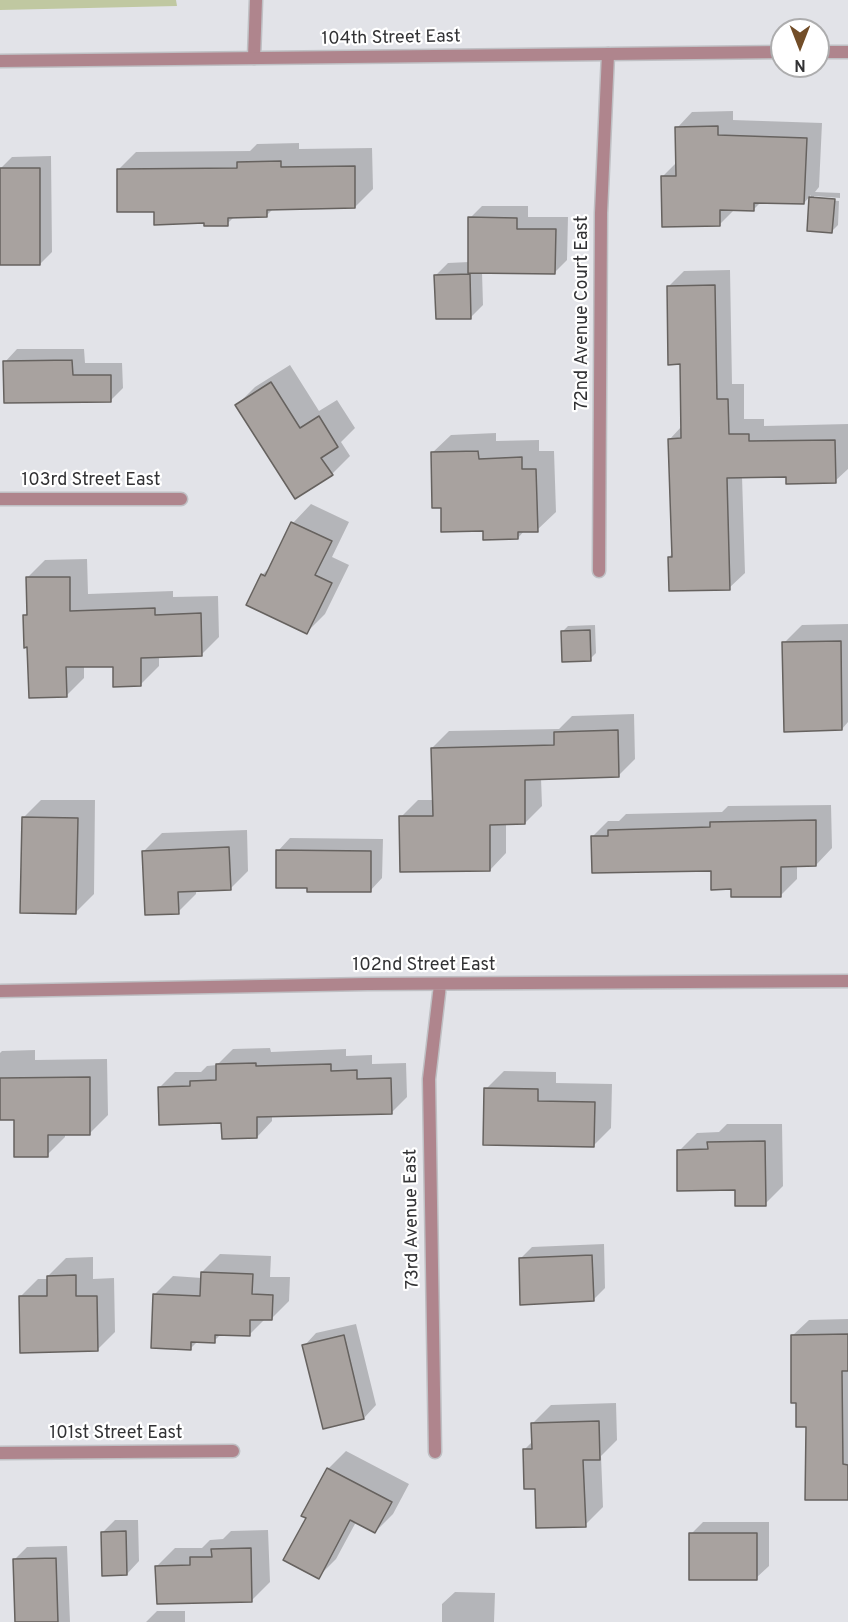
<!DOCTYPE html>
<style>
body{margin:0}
#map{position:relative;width:848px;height:1622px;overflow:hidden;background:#e2e3e8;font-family:Overpass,sans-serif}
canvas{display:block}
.north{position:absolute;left:770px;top:18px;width:60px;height:60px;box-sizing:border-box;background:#fff;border:2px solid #adadae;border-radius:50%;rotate:180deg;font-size:16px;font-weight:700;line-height:24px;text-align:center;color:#323234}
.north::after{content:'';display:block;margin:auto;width:21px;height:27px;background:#724d28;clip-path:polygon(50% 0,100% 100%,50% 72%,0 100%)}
</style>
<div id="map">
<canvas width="848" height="1622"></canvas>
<div class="north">N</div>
</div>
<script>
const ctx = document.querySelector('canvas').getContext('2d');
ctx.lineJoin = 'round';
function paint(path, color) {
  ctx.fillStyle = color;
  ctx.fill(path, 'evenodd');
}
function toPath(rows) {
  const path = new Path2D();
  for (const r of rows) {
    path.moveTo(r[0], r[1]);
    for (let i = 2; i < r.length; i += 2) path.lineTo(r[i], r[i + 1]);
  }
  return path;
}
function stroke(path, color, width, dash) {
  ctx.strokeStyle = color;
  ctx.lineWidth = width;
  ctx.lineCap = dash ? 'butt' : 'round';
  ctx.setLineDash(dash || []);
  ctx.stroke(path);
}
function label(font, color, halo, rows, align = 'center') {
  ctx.font = font + ' Overpass,sans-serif';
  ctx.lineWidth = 4.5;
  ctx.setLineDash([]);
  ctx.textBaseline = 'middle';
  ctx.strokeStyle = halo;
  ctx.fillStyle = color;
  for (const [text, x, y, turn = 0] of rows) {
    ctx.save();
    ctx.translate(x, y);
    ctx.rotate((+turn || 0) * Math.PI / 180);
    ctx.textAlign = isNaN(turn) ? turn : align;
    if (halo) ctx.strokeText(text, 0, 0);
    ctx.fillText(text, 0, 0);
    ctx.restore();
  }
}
paint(toPath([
 [0,0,176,0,177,6,0,10]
]), '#c0c8a1');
paint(toPath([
 [733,111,733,120,822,123,819,187,815,192,840,193,840,198,814,196,814,199,839,201,838,225,832,231,809,230,811,195,804,203,761,202,754,209,735,209,720,224,663,176,678,161,677,128,692,112],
 [299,143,299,149,372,148,373,189,355,207,274,208,266,216,235,216,227,224,205,222,156,210,118,170,136,152,250,151,257,144],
 [51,156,52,252,40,264,0,169,12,157],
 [482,206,528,206,528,217,568,217,567,260,555,272,482,272,483,305,471,317,436,275,448,263,469,262,470,218],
 [730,270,732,384,744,384,744,419,764,419,764,426,848,424,848,469,835,481,788,476,742,476,745,573,729,588,669,557,673,553,669,440,682,426,682,363,668,287,684,271],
 [17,349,84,349,85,363,122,363,123,388,110,401,5,362],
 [290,365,319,411,337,400,355,428,341,442,350,456,332,474,237,405,255,387],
 [496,433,496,441,539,440,539,451,554,451,556,512,537,530,524,531,518,538,485,530,442,506,432,453,451,435],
 [311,504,349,522,332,557,349,565,325,614,307,632,262,575,272,565,293,523],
 [87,559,88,594,173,591,173,597,218,596,219,637,201,655,159,656,159,666,141,684,114,666,84,666,84,678,66,696,25,615,28,612,27,578,45,560],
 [848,624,848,722,842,729,784,643,802,625],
 [595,625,596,653,590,659,562,632,568,626],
 [634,714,635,759,619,775,541,778,542,806,525,823,506,823,506,853,490,870,401,817,418,800,434,800,432,748,449,731,559,729,572,716],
 [41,800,95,800,94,894,76,912,23,818],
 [831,805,832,848,816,865,797,865,797,879,781,895,732,888,712,869,592,837,608,821,619,821,626,814,722,812,728,806],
 [247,830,248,871,230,889,196,890,196,894,178,912,144,851,162,833],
 [290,838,383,839,382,878,370,891,308,886,278,851],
 [270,1048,271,1052,346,1049,346,1056,372,1055,372,1064,406,1063,407,1097,392,1112,272,1115,272,1121,257,1137,223,1122,159,1088,175,1072,201,1072,207,1066,217,1065,233,1049],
 [35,1050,35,1060,107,1059,108,1115,90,1133,65,1133,65,1137,47,1155,15,1119,0,1119,0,1053,2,1051],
 [504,1071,556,1072,556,1083,612,1084,611,1128,593,1146,486,1089],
 [727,1124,782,1124,783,1186,765,1204,679,1151,697,1133,719,1132],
 [604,1244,605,1288,593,1300,520,1259,532,1247],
 [220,1254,271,1256,270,1277,290,1277,289,1301,271,1319,265,1319,249,1335,221,1334,214,1341,198,1341,190,1349,155,1294,173,1276,202,1278,202,1272],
 [93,1257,93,1279,114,1278,115,1332,97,1350,20,1297,38,1279,48,1279,48,1276,66,1258],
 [848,1319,848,1499,807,1425,792,1336,809,1320],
 [356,1324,376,1405,364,1418,324,1427,304,1346,316,1333],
 [616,1403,617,1440,601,1456,603,1507,585,1525,536,1487,525,1449,533,1441,533,1423,551,1405],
 [346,1451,409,1484,393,1514,375,1532,356,1522,336,1559,318,1577,308,1517,328,1469],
 [115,1520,138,1520,139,1561,127,1574,102,1533],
 [703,1522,769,1522,769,1566,756,1578,691,1534],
 [268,1530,270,1582,252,1600,157,1566,175,1548,202,1548,210,1540,223,1539,231,1531],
 [67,1546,70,1622,17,1622,14,1560,27,1547],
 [455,1592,495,1593,494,1622,442,1622,442,1604],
 [157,1611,185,1611,185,1622,146,1622]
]), '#0003');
const building = toPath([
 [718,126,718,135,807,138,804,204,754,203,754,211,720,210,720,226,662,227,661,176,676,176,675,127,718,126],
 [281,161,281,167,355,166,355,208,267,210,267,217,228,218,228,226,204,226,204,223,154,225,154,212,117,212,117,169,237,168,237,162,281,161],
 [0,168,40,168,40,265,0,265,0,168],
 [809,197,835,199,832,233,807,231,809,197],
 [468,217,517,218,517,229,556,229,555,274,468,273,468,217],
 [470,274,471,319,436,319,434,275,470,274],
 [715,285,717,399,728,399,729,434,749,434,749,441,835,440,836,483,786,484,786,477,727,478,730,590,669,591,668,557,672,557,668,439,681,438,680,364,668,365,667,286,715,285],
 [72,360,73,375,111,375,111,402,4,403,3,361,72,360],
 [271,382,300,428,319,416,338,447,321,458,333,475,295,499,235,405,271,382],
 [478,451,479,459,522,457,522,469,536,469,538,532,518,532,518,539,483,540,483,531,441,532,441,508,432,508,431,452,478,451],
 [291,522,332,541,315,575,332,583,307,634,246,605,261,574,265,576,291,522],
 [26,577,70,577,70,611,155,608,155,615,201,613,202,656,141,658,141,686,113,687,113,667,66,667,67,697,29,698,27,647,24,648,23,615,27,615,26,577],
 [590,630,591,661,562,662,561,631,590,630],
 [841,641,842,730,784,732,782,642,841,641],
 [618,730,619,777,525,780,525,824,490,825,490,871,400,872,399,816,433,816,431,748,554,745,554,732,618,730],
 [22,817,78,818,76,914,20,913,22,817],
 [816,820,816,866,781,867,781,897,731,897,731,889,711,890,711,871,592,873,591,836,608,836,608,830,710,827,710,822,816,820],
 [229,847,231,890,178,892,179,914,145,915,142,851,229,847],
 [276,850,371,851,371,892,307,892,307,888,276,888,276,850],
 [256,1063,256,1066,331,1064,331,1071,357,1070,357,1079,391,1078,392,1114,257,1117,257,1138,222,1139,221,1123,159,1125,158,1087,190,1086,190,1081,216,1080,216,1064,256,1063],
 [90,1077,90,1135,48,1135,48,1157,14,1157,14,1120,0,1120,0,1078,90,1077],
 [484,1088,538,1089,538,1101,595,1102,594,1147,483,1145,484,1088],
 [765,1141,766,1206,735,1206,735,1190,677,1191,677,1150,708,1149,707,1142,765,1141],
 [592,1255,594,1301,520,1305,519,1258,592,1255],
 [201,1272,253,1274,252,1294,273,1295,272,1320,250,1320,250,1336,215,1335,215,1343,191,1342,191,1350,151,1348,153,1294,200,1296,201,1272],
 [76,1275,76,1296,97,1296,98,1351,20,1353,19,1296,47,1296,47,1276,76,1275],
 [848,1334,848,1371,842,1371,843,1464,848,1465,848,1500,805,1500,806,1427,796,1427,796,1403,791,1403,791,1335,848,1334],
 [344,1335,364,1419,323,1429,302,1345,344,1335],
 [599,1421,600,1460,583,1460,586,1527,536,1528,535,1489,524,1489,523,1449,532,1449,531,1423,599,1421],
 [327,1468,392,1502,375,1533,350,1520,319,1579,283,1560,306,1518,301,1516,327,1468],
 [126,1531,127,1575,102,1576,101,1532,126,1531],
 [689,1533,757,1533,757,1580,689,1580,689,1533],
 [251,1548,252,1602,157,1604,155,1566,190,1565,190,1557,212,1557,211,1549,251,1548],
 [56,1558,58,1622,15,1622,13,1559,56,1558]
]);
paint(building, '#a8a29f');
stroke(building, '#66625f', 1.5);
const service = toPath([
 [254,58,256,0]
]);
const minor = toPath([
 [0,499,181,499],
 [599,571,601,213,608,54],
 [0,991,367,984,848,981],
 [435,1452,429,1079,440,985],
 [0,1453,233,1451]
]);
const tertiary = toPath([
 [818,52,848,52],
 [0,61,782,52]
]);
stroke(service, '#bfc0c4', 15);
stroke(minor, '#bfc0c4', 15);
stroke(tertiary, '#bfc0c4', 15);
stroke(service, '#af858d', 12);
stroke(minor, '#af858d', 12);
stroke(tertiary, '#af858d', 12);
label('18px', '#323234', '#fff', [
 ["104th Street East",391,39,-1],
 ["72nd Avenue Court East",583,313,-90],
 ["103rd Street East",91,481],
 ["102nd Street East",424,966],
 ["73rd Avenue East",413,1219,-91],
 ["101st Street East",116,1434]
]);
</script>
